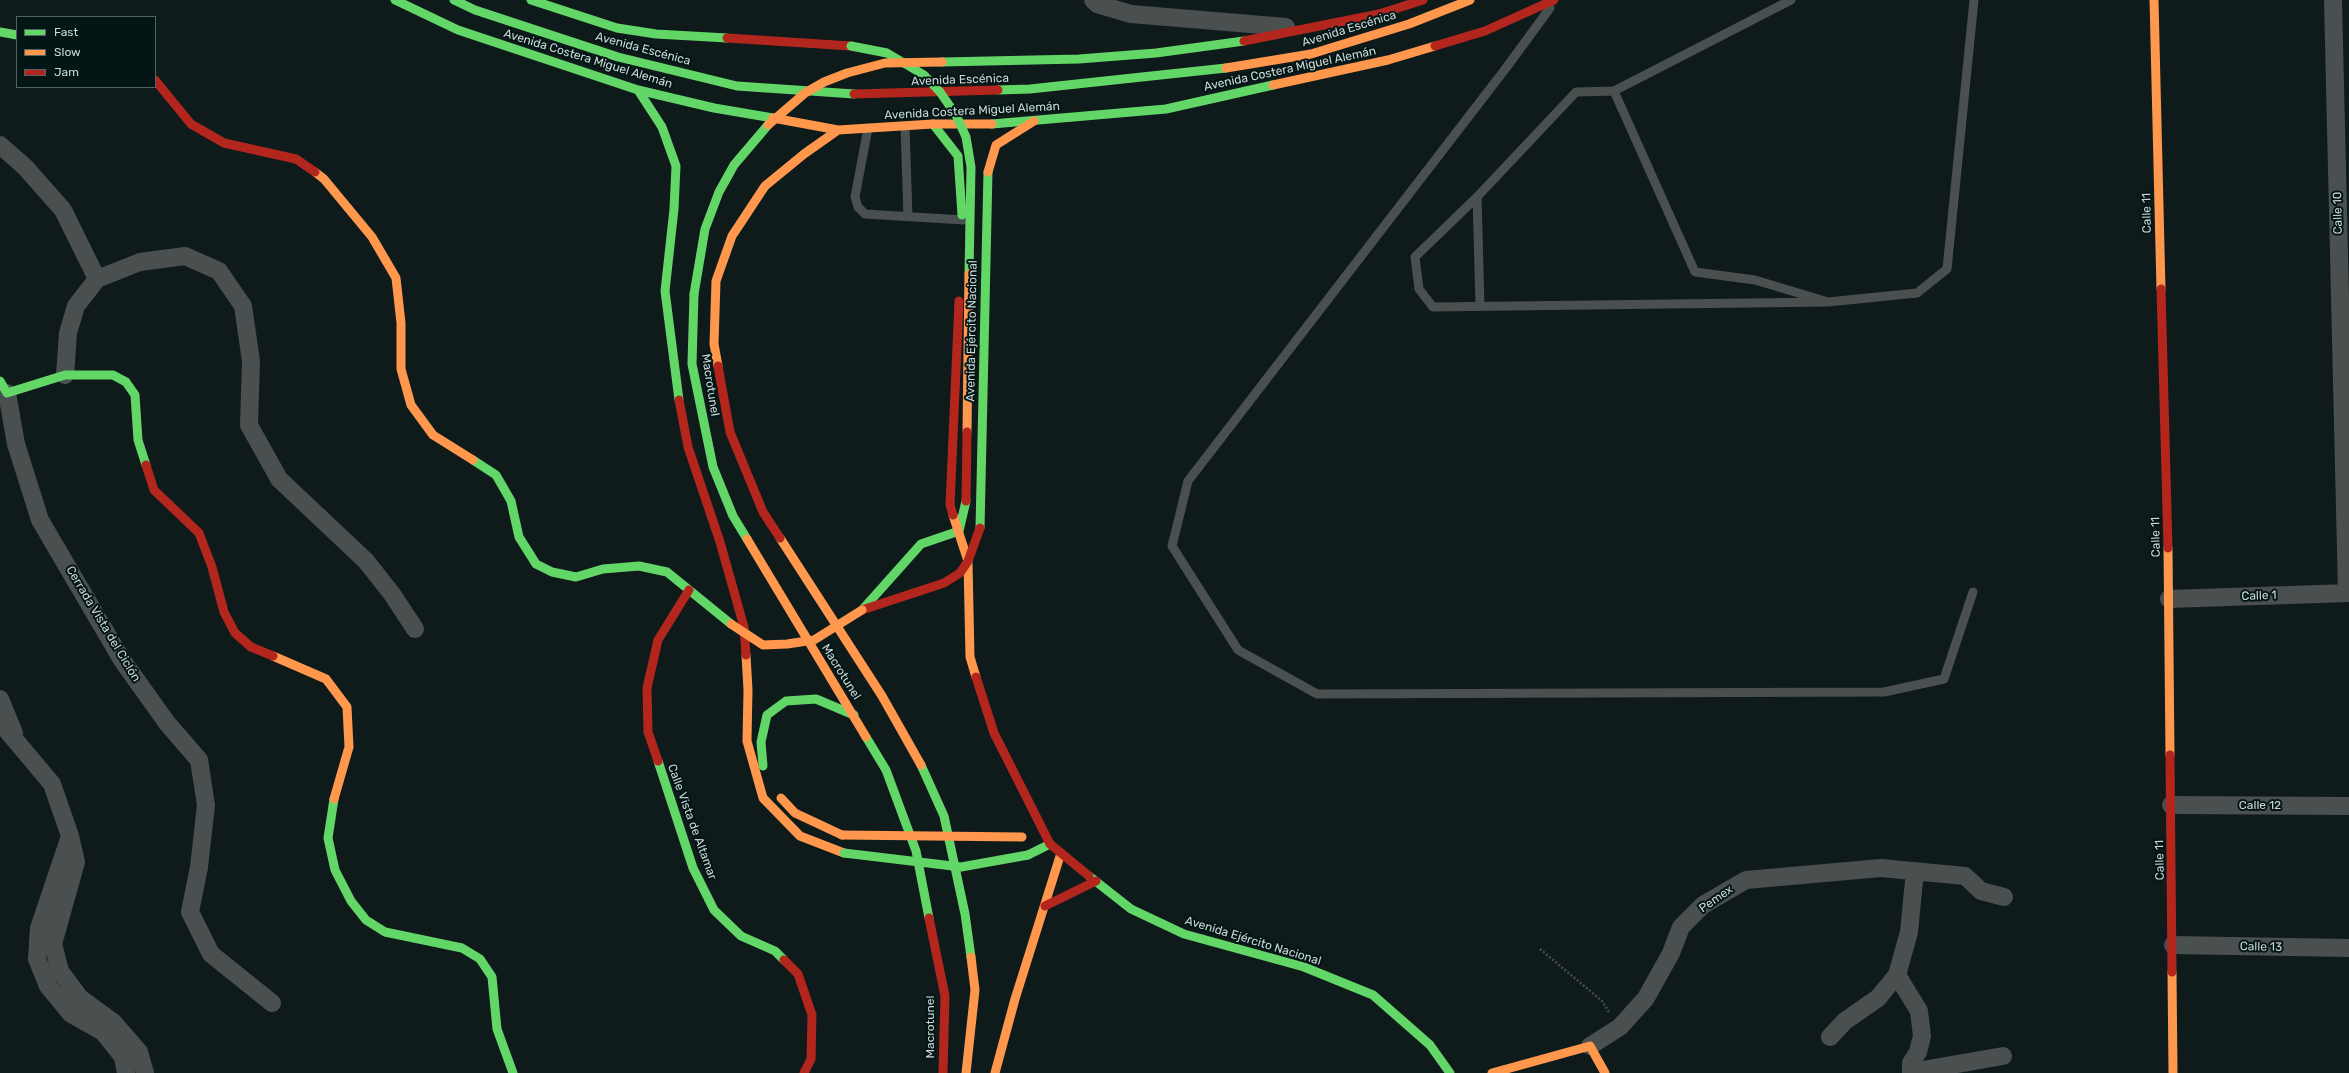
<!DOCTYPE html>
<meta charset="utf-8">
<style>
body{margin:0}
#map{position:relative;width:2349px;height:1073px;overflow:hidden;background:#0f1a1a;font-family:Rubik,sans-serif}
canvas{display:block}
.legend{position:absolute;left:16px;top:16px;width:140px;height:72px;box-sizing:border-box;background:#031515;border:1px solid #546363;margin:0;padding:5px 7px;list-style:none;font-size:12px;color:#cdd9d8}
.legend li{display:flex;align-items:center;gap:8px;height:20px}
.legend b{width:20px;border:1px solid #546363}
</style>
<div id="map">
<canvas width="2349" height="1073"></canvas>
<ul class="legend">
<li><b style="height:5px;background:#63d668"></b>Fast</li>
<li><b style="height:5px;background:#ff974d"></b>Slow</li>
<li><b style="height:5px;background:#b3261e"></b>Jam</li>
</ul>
</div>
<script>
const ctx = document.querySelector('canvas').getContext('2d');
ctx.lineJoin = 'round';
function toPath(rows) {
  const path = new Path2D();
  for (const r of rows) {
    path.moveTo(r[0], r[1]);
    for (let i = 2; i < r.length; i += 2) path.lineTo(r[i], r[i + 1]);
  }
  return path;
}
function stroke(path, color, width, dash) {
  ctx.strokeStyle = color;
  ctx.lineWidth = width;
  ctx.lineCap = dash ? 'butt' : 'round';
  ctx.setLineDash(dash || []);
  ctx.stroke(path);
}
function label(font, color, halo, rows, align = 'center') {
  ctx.font = font + ' Rubik,sans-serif';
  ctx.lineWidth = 4;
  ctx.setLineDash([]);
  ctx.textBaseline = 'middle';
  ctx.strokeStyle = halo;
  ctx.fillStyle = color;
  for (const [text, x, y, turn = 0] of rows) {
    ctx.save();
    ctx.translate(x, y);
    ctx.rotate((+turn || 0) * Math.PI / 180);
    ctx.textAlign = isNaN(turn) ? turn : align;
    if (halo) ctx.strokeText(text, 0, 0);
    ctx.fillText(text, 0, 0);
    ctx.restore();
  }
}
stroke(toPath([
 [1540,949,1602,1001,1609,1012]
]), '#474c4c', 2.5, [2, 2]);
stroke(toPath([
 [1550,8,1506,68,1188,481,1172,546,1238,650,1317,694,1884,692,1944,679,1973,592],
 [1614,91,1791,0],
 [905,126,908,217],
 [868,128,855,197,858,207,865,214,964,220],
 [1477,197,1480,306],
 [1828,302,1433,307,1419,289,1415,257,1477,197,1576,92,1614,91,1695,272,1755,280,1828,302,1917,293,1947,269,1974,0]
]), '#4a4f4f', 9);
stroke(toPath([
 [1093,0,1097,4,1131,14,1286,27],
 [2333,0,2347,593],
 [0,145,25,167,63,210,97,279],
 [65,375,68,333,76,306,97,279,140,262,185,256,219,271,243,306,251,361,249,425,279,479,366,561,392,594,415,629],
 [7,393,16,444,40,520,122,660,167,723,199,760,206,805,199,867,190,912,211,954,272,1003],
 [2169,599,2349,593],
 [0,699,14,733],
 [0,722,52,784,70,836,76,862,53,944,60,971,80,998,113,1022,139,1052,145,1073],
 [2171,805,2349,806],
 [70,836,39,928,37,959,48,986,71,1014,103,1032,123,1057,126,1073],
 [2173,945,2349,948],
 [1830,1037,1845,1021,1878,998,1897,975],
 [1590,1046,1620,1027,1646,998,1671,953,1681,927,1703,905,1746,880,1881,868,1965,876,1981,891,2004,897],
 [1911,1072,2003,1056],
 [1911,1073,1911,1063,1918,1052,1922,1036,1919,1011,1897,975,1909,932,1915,871]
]), '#4a4f4f', 18);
stroke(toPath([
 [395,0,458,30,638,90,714,108,773,118],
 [454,0,475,10,618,57,737,86,854,94],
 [531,0,617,28,656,34,727,38],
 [0,32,17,35],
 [638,90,662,127,676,166,674,209,665,291,679,400],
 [998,90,1030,89,1226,68],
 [933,124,958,156,962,215],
 [992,124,1166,109,1273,85],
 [694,294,692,364,713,467,733,516,747,539],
 [0,381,7,393,65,375,113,375,126,382,135,395,138,440,146,465],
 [473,460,496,475,511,501,519,537,536,564,552,572,576,577,603,569,639,566,667,572,731,624],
 [980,528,988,172],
 [959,531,966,501],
 [863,609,921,544,959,531],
 [866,737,886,770,916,851,929,918],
 [658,761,693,868,714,910,741,936,775,951,784,960],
 [921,765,944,816,965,914,971,957],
 [763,766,761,742,767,715,786,701,816,699,854,715],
 [334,799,328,838,335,870,351,901,366,920,385,932,462,948,480,959,492,977,497,1029,513,1073],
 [1028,855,1050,844],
 [1089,876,1131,909,1184,934,1304,967,1373,995,1430,1045,1450,1073]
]), '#63d668', 9);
stroke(toPath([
 [2154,0,2161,289],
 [1226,68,1311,54,1409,24,1470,0],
 [1273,85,1388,60,1435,46],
 [773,118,838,130,933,124,992,124],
 [315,172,324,179,372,237,396,278,401,323,401,369,411,405,433,435,473,460],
 [988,172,996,145,1034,121],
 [718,366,714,344,716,281,732,236,765,186,804,154,838,130],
 [953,515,968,561,970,657,976,677],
 [780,538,882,696,921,765],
 [747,539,866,737],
 [2168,548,2170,755],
 [746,655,748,690,747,741,763,798,800,836,844,853],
 [273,656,326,679,347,707,349,747,334,799],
 [781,798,795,813,842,835],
 [2172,972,2173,1073],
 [966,1073,975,990,971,957],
 [995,1073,1015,999,1061,853],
 [1492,1073,1590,1046,1605,1073]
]), '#ff974d', 9);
stroke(toPath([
 [727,38,851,46],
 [1435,46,1485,31,1554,0],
 [155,80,191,124,224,143,296,159,315,172],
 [854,94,998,90],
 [2161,289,2168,548],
 [718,366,730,432,763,512,780,538],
 [679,400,688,447,720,542,744,627,746,655],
 [146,465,154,490,199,533,212,567,224,612,235,633,251,647,273,656],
 [953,515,950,505,959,301],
 [862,610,944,583,960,573,968,561,980,528],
 [976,677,994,733,1050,844,1089,876],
 [2170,755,2172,972],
 [658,761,648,732,647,688,658,640,689,590],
 [1045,906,1096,881],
 [929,918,945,996,943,1073],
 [784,960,798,974,812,1015,811,1059,804,1073]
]), '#b3261e', 9);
stroke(toPath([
 [851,46,887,53,924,75,940,92,956,115,966,137,971,167,969,274],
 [942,62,1079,59,1156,53,1244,41],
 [694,294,705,229,719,192,734,165,768,125],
 [844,853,961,867,1028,855]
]), '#63d668', 9);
stroke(toPath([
 [768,125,805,93,824,82,847,73,885,63,942,62],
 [967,432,969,274],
 [731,624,763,645,787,644,814,640,862,610],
 [842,835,1022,837]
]), '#ff974d', 9);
stroke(toPath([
 [1244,41,1379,14,1423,0],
 [966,501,967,432]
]), '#b3261e', 9);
label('12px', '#cdd9d8', '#031515', [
 ["Avenida Escénica",1349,29,-17],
 ["Avenida Escénica",643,49,15],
 ["Avenida Costera Miguel Alemán",588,59,17],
 ["Avenida Costera Miguel Alemán",1290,69,-12],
 ["Avenida Escénica",960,80,-2],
 ["Avenida Costera Miguel Alemán",972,111,-3],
 ["Calle 11",2147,213,-91],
 ["Calle 10",2338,213,-91],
 ["Avenida Ejército Nacional",972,331,-89],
 ["Macrotunel",710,385,81],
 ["Calle 11",2156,537,-91],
 ["Calle 1",2259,596,-2],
 ["Cerrada Vista del Ciclón",103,624,59],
 ["Macrotunel",841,672,58],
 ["Calle 12",2260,806],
 ["Calle Vista de Altamar",692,822,70],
 ["Calle 11",2160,860,-91],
 ["Pemex",1716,899,-35],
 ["Avenida Ejército Nacional",1253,941,17],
 ["Calle 13",2261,947,1],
 ["Macrotunel",931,1027,-90]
]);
</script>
